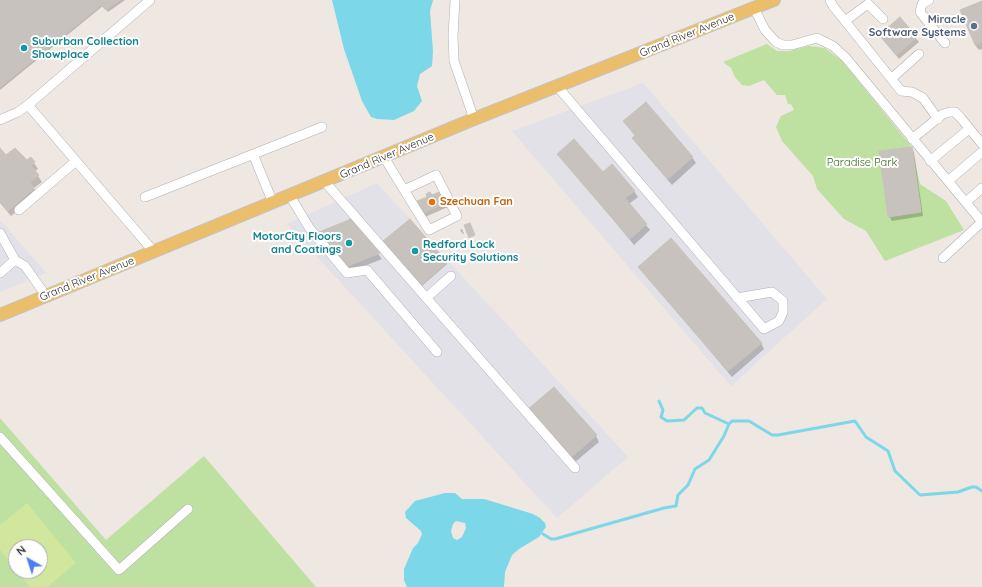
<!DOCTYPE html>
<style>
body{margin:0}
#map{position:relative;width:982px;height:587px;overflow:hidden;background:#eee7e2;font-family:Quicksand,sans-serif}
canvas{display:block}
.north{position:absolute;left:8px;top:539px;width:40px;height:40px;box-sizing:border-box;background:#fff;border:1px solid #ababab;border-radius:50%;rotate:321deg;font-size:11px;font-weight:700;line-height:16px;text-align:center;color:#2e2e2e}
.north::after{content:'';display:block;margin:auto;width:14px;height:18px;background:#4c7df1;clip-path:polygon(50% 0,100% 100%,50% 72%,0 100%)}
</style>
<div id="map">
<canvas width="982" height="587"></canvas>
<div class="north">N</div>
</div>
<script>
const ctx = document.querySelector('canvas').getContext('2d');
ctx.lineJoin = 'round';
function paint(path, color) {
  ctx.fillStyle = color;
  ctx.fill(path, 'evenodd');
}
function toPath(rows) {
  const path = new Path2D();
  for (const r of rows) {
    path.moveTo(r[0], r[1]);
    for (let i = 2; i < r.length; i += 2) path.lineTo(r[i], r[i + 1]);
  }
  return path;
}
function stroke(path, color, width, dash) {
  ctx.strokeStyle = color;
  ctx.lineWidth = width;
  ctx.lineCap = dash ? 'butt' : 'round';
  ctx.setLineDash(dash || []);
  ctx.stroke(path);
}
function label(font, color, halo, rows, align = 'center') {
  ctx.font = font + ' Quicksand,sans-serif';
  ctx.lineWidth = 4;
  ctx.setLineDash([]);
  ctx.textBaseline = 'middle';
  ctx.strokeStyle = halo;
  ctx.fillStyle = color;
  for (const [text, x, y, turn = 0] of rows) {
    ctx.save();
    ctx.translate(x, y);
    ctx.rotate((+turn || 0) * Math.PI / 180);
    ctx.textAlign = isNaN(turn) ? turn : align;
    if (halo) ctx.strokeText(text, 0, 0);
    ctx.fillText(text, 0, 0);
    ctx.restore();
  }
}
paint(toPath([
 [643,83,827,299,731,386,512,131],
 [377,183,628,457,557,518,287,224],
 [0,220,46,273,0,292]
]), '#e2e1e7');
paint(toPath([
 [767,44,777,51,789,51,809,46,825,48,842,61,912,147,920,184,946,201,964,230,885,261,866,231,844,219,817,189,813,176,782,141,776,127,781,116,794,110,791,104,788,104,785,95,777,95,764,80,749,86,742,85,735,77,731,68,723,62],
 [0,418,106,540,204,456,316,587,0,587],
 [16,547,40,547,40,571,16,571]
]), '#bee1a2');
paint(toPath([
 [27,503,76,563,47,587,30,587,17,571,40,571,40,547,16,547,16,570,0,550,0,525]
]), '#d1e79e');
paint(toPath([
 [332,0,433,0,430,11,433,51,432,66,420,74,417,86,422,101,414,111,394,120,377,119,371,117,362,101,344,49],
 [445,493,455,493,462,499,484,499,504,505,533,514,540,518,545,523,546,527,539,537,519,549,512,555,505,572,504,587,407,587,404,580,404,569,413,548,418,543,422,534,421,531,406,518,405,512,415,501],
 [456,521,465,523,466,528,462,537,457,540,453,538,451,531,453,524]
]), '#7cd8e9');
paint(toPath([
 [0,0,125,0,108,12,103,6,0,90],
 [982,2,982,49,979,50,975,45],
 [900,19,919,42,899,59,880,35],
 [624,121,692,157,696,163,672,185,637,144,633,138,635,136],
 [912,148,914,152,923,216,892,221,889,216],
 [0,150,6,156,27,162,31,158,38,169,35,171,42,182,34,188,37,194,11,216,0,203],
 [559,154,603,174,634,191,638,197,629,204,650,230,634,245],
 [441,192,448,207,425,217,423,212,428,197],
 [351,220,382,259,352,271,322,239],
 [409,220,447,264,422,286,384,241],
 [462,229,464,234,463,234,460,230],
 [639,267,761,343,764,349,732,377],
 [529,409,596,436,599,442,574,463]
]), '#0003');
stroke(toPath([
 [659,401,663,410,661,417,667,421,684,420,697,408,702,408,705,413,729,424,732,421,749,421,772,435,778,435,855,421,866,437,888,451,895,471,920,495,958,492,972,487,976,487,982,491],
 [543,534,551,539,555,539,664,508,676,506,678,495,688,485,695,469,709,460,724,436,729,424]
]), '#7cd8e9', 3);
const building = toPath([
 [0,0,120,0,106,10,101,5,0,87,0,0],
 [982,1,982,42,975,45,960,10,982,1],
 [900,17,917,37,896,55,879,35,900,17],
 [646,102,693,157,668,179,632,138,635,135,623,121,646,102],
 [574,139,603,172,612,164,635,191,625,198,647,224,630,239,557,154,574,139],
 [912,147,921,212,888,217,879,151,912,147],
 [0,148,6,155,15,148,27,160,31,157,35,162,31,166,39,175,30,183,34,188,8,211,0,202,0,148],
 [442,191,447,203,422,213,417,201,427,197,426,194,430,192,432,195,442,191],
 [351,219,380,253,348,266,317,233,351,219],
 [410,219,447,262,421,286,383,241,410,219],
 [470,223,475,235,469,238,464,225,470,223],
 [671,238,762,343,728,371,638,267,671,238],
 [554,387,597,435,570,458,528,409,554,387]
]);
paint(building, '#c7c2bd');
stroke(building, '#cac3bb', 1);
const minor = toPath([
 [150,0,28,105,154,252],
 [455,0,453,37,454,61,474,119],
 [830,0,833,6,901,91,912,92,923,98,938,119],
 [929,0,922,4,920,12,945,43],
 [754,8,765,30,776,42,783,45,792,45,817,38,833,46,846,58,982,222],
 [845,21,868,4,883,19],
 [892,78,919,54],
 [557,86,764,329,779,321,783,312,783,301,772,292,737,298],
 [0,120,18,112,28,105],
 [912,139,943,114,950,112,955,112,960,117,982,144],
 [253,154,273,203],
 [384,157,404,190,429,230,457,216,436,175,404,190],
 [930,161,969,129],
 [948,181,982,152],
 [325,182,575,468],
 [290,196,310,229,347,273,367,270,437,352],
 [145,197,322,127],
 [966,202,982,188],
 [19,210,76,161],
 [0,233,15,260],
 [943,258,982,222],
 [0,273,15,260,25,266,46,296],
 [426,298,451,276],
 [0,437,119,570,188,509]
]);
const major = toPath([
 [0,315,474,119,774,0]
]);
stroke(minor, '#aeb1b9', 10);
stroke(major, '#c4c4c4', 14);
stroke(minor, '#fff', 9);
stroke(major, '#eabe6b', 12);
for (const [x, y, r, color] of [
 [974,26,4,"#5c6f8a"],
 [24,48,4,"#0f9aa8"],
 [432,202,4,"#e8710a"],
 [349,243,4,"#0f9aa8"],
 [415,251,4,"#0f9aa8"]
]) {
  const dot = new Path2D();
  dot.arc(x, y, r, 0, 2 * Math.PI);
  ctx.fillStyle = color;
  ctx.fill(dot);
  stroke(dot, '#fff', 1.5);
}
label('bold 11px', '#4e5e75', '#fff', [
 ["Miracle",966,20],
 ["Software Systems",966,33]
], 'right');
label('11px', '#2e2e2e', '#fff', [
 ["Grand River Avenue",687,35,-22],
 ["Grand River Avenue",387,156,-23],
 ["Grand River Avenue",87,279,-22]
]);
label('bold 11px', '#0d838f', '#fff', [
 ["Suburban Collection",32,42],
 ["Showplace",32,55],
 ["MotorCity Floors",341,237,"right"],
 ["and Coatings",341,250,"right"],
 ["Redford Lock",423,245],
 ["Security Solutions",423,258]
], 'left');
label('11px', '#376920', '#fff', [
 ["Paradise Park",862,163]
]);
label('bold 11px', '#c56008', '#fff', [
 ["Szechuan Fan",440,202]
], 'left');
</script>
